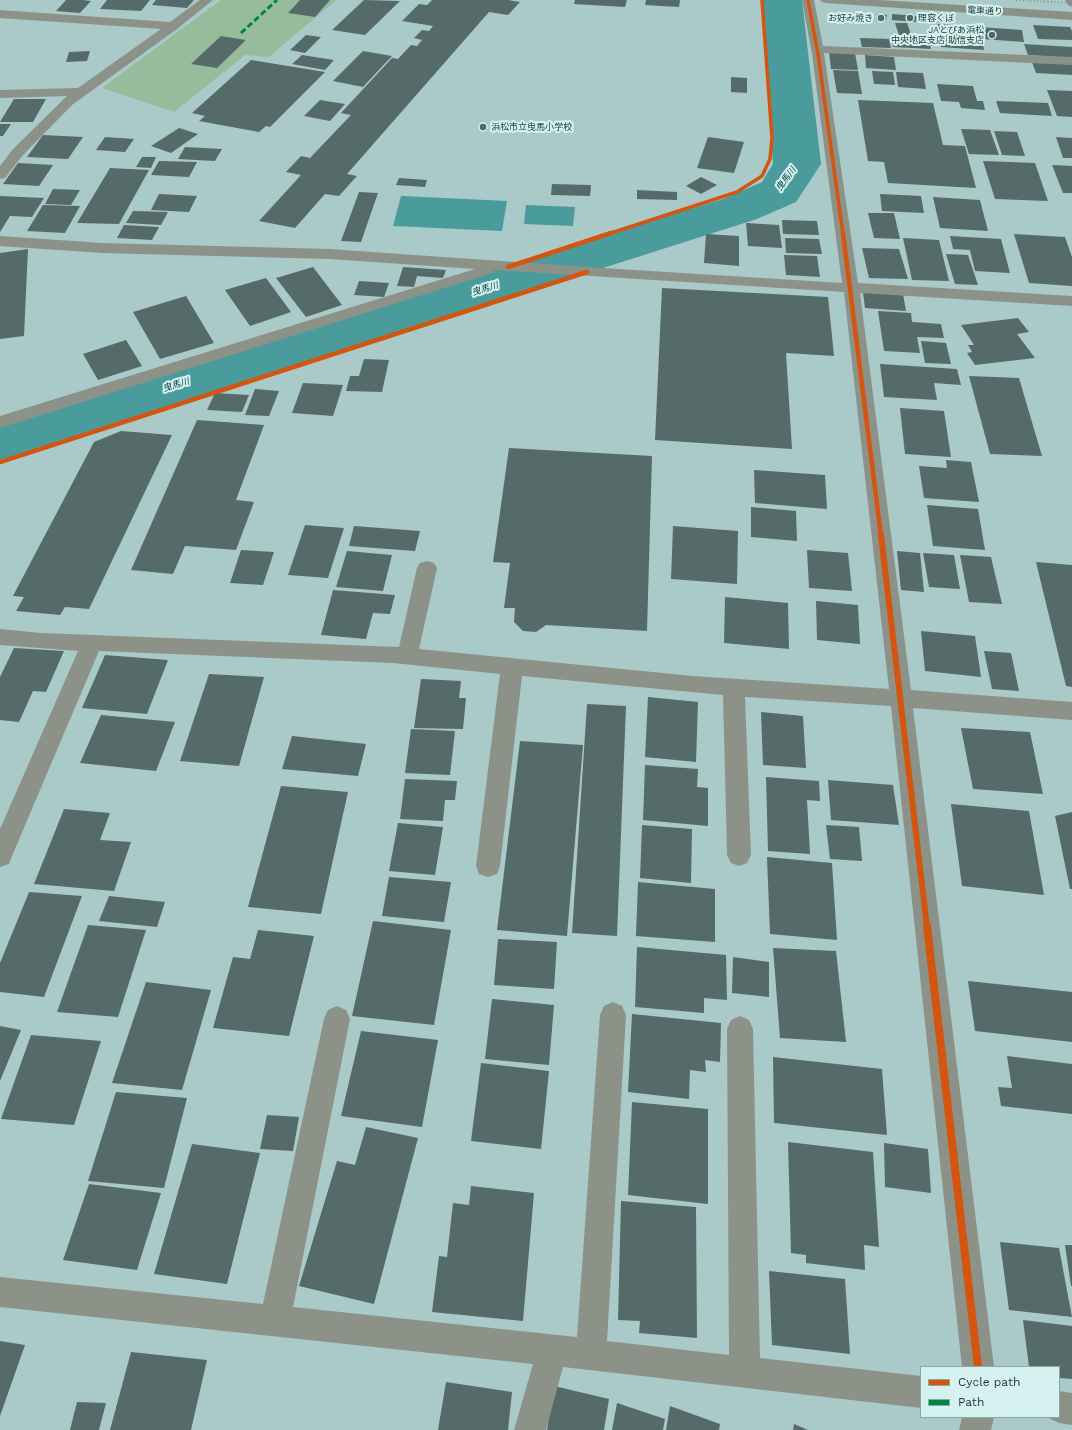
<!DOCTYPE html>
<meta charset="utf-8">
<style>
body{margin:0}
#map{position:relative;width:1072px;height:1430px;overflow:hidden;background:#aac9c9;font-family:"Work Sans",sans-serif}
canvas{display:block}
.legend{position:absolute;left:920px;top:1366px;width:140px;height:52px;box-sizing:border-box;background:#d5f1f0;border:1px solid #8ca6a5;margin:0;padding:5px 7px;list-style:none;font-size:12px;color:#1e3535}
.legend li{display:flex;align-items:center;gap:8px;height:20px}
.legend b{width:20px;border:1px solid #8ca6a5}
</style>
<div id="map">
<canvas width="1072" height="1430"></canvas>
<ul class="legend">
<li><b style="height:5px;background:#d45510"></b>Cycle path</li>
<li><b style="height:5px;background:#00873e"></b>Path</li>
</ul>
</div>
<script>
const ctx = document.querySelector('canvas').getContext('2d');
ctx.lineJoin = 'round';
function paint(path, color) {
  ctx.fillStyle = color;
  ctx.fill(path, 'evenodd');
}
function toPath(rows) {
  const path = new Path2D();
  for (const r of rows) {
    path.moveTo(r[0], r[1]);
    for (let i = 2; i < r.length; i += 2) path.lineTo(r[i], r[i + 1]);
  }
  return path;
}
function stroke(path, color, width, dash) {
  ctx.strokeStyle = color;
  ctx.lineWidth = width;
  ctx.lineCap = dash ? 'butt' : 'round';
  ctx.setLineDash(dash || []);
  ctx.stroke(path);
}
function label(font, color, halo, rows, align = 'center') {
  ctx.font = font + ' "Work Sans","Noto Sans JP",sans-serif';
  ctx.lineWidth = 4;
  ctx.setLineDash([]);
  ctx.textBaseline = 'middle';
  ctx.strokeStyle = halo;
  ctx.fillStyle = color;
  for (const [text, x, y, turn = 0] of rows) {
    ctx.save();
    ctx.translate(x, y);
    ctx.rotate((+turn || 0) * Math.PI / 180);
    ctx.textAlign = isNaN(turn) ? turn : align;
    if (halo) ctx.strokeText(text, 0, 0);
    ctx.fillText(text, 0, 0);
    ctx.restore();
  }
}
paint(toPath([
 [221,0,336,0,269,57,245,55,174,112,102,88]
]), '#97bc9b');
paint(toPath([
 [401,196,507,201,502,231,393,226],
 [526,205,575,207,573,226,524,224]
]), '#4a9b9c');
paint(toPath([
 [762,0,802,0,821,164,796,202,757,219,0,460,0,419,723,199,762,182,773,164,762,0]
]), '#4a9b9c');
paint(toPath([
 [66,0,82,0,91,1,80,13,56,11],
 [107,0,150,0,141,11,100,9],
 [156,0,194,0,187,8,152,5],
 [300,0,330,0,315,17,288,13],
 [364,0,400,1,365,35,332,30],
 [432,0,508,0,520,2,508,15,489,12,347,174,357,176,339,196,325,194,295,228,259,221,301,175,286,172,301,156,310,158,351,115,341,113,392,58,398,59,411,45,417,46,422,40,414,38,422,30,429,31,433,26,402,21,419,4,427,5],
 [575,0,627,0,625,7,574,4],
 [646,0,680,0,679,7,645,5],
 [877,14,887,15,886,20,876,20],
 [892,14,929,17,929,23,892,20],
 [895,23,907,23,911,35,899,35],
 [938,24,1022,30,1024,42,982,39,984,50,941,47],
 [1033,25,1070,27,1072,31,1072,40,1038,39],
 [306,35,321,37,305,53,290,50],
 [221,36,246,40,217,68,191,64],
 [860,38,889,39,891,48,862,47],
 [892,39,929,41,931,49,893,47],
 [1024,44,1072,47,1072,58,1028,55],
 [90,51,87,61,66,62,69,52],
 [363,51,392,56,363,87,333,81],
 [829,52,855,53,858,70,831,69],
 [302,55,334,60,325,70,292,64],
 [865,55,894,57,896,70,866,68],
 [251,60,325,72,270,127,266,126,259,132,199,121,205,116,192,113],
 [1032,62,1072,64,1072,75,1036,73],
 [833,70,858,71,862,94,837,93],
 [872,71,893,72,895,85,874,84],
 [896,72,923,73,926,89,898,87],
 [731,77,747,78,747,93,731,92],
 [937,84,973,86,977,101,983,101,985,110,961,108,959,102,941,101],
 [1047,90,1072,91,1072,117,1057,116],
 [14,99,46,99,33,122,0,122],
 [320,100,345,104,330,121,304,116],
 [858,100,933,103,943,145,965,146,976,188,888,183,884,162,868,161],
 [996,101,1048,103,1052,116,1000,113],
 [0,124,11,124,3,136,0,136],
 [179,128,198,134,171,153,151,146],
 [961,129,990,130,999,155,969,154],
 [994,131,1017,132,1025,156,1002,155],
 [43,135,83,137,68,159,27,157],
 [105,137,134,139,125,152,96,150],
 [708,137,744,142,734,173,697,168],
 [1056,137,1072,138,1072,158,1063,158],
 [185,147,222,149,215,161,178,159],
 [142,157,156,157,151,168,136,167],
 [159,161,197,162,189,177,151,175],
 [983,161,1035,163,1048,201,995,199],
 [18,163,53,165,39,186,3,184],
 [1052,165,1072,166,1072,193,1063,193],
 [110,168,149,170,119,224,77,223],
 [701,177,717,185,701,194,686,186],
 [399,178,427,180,425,187,396,185],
 [552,184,591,185,590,196,551,195],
 [53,189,80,190,71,205,45,204],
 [637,190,677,192,677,200,637,199],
 [359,192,378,193,361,242,341,241],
 [159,194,197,196,189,212,151,210],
 [880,194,921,196,924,213,882,211],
 [0,196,44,198,32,217,10,216,0,232],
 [933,197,980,200,988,231,940,228],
 [43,205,80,206,65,233,27,231],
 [133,211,168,212,161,225,126,223],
 [868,213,894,213,900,239,874,238],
 [782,220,817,221,819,235,783,234],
 [746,223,779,225,782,248,748,246],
 [124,225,159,227,152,240,117,238],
 [706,234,739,236,739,266,704,263],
 [1014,234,1065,237,1072,257,1072,286,1029,283],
 [950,236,1001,239,1010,273,975,271,970,250,953,249],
 [785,238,819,239,822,254,786,253],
 [903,238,939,240,949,281,912,280],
 [862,248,899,249,908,279,869,278],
 [28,249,24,336,0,339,0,253],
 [946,254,968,255,978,285,955,284],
 [784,255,817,256,820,277,786,275],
 [313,267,342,305,306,317,276,278],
 [403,267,446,270,443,278,417,276,414,287,397,286],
 [266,278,291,312,250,326,225,290],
 [359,281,389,283,384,297,354,295],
 [662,288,828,297,834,356,786,353,792,449,655,440],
 [863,292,903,294,906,311,865,308],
 [186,296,214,343,160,359,133,312],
 [878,311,911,313,912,322,941,324,944,338,917,337,920,353,884,351],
 [1018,318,1029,332,1017,334,1035,358,975,365,967,353,972,352,968,345,974,345,961,325],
 [126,340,142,366,98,380,83,354],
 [921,341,946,343,951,364,925,363],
 [364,359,389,360,382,392,346,391,350,376,359,376],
 [880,364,957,369,961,385,934,383,937,400,884,397],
 [969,376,1019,378,1042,456,990,454],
 [303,383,343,385,333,416,292,413],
 [255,389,279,391,269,416,245,415],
 [215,393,249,395,242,412,207,410],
 [900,408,944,411,951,457,905,454],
 [197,420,264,425,236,500,254,502,236,550,185,546,173,574,131,570],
 [121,431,172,435,89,609,65,607,60,615,16,611,24,597,13,596,94,442],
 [509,448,652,456,647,631,546,625,536,632,523,631,514,622,515,608,504,608,510,563,493,562],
 [946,460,971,462,979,502,924,498,919,466,947,468],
 [754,470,825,475,827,509,755,503],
 [927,505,978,509,985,550,933,546],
 [751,507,796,511,797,541,751,537],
 [305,525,344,528,328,578,288,575],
 [354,526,420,531,415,551,349,546],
 [673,526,738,531,737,584,671,579],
 [241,550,274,552,263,585,230,583],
 [807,550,848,553,852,591,809,588],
 [347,551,392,555,383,591,336,587],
 [897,551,920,553,924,592,901,590],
 [923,553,954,555,960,589,929,587],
 [960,555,991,557,1002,604,969,602],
 [1036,562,1072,565,1072,687,1066,686],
 [333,590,395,595,390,614,373,613,366,639,321,635],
 [725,597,788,603,789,649,724,643],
 [816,601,858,605,860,644,817,640],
 [921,631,975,636,981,677,925,671],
 [14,648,64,651,46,692,33,691,19,722,0,720,0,677],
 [984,651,1011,653,1019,691,992,689],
 [105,655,168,660,147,714,82,708],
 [209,674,264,677,239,766,180,761],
 [421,679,461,681,459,698,466,698,463,729,414,728],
 [648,697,698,702,696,762,645,757],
 [587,704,626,706,617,936,572,933],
 [761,712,803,716,806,768,763,765],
 [101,715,175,722,156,771,80,763],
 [961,728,1030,732,1043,794,973,789],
 [411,729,455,731,450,775,405,773],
 [292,736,366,744,358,776,282,769],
 [520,741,583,745,567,936,497,930],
 [645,765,698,769,697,787,708,788,708,826,643,820],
 [766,777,819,781,820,801,807,800,810,854,768,851],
 [405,779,457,781,455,800,445,800,443,821,400,819],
 [828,780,893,785,899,825,831,820],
 [281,786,348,792,321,914,248,907],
 [951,804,1029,811,1044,895,962,886],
 [64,809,110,813,100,840,131,842,114,891,34,884],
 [1072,812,1072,889,1070,889,1055,816],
 [398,823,443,827,435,875,389,871],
 [642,825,692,829,691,883,640,878],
 [826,825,859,827,862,861,830,859],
 [767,857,832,863,837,940,770,934],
 [389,877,451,882,444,922,382,916],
 [638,882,715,889,715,942,636,936],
 [29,892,82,896,44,997,0,992,0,963],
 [109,896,165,902,157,927,99,921],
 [373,921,451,930,434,1025,352,1016],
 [88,925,146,930,118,1017,57,1012],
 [258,930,314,936,289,1036,213,1028,233,957,250,959],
 [498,939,557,942,554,989,494,985],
 [637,947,726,955,727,1000,704,998,704,1013,635,1007],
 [773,948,836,951,846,1042,780,1038],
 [733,957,769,962,769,997,732,993],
 [968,981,1072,992,1072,1042,975,1031],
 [146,982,211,990,182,1090,112,1083],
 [492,999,554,1005,549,1065,485,1059],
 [632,1014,721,1023,720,1062,705,1060,706,1072,690,1070,689,1099,628,1092],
 [0,1026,21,1030,0,1081],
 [361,1031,438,1040,422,1127,341,1116],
 [31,1035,101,1041,74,1125,1,1119],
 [1007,1056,1072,1064,1072,1114,1001,1106,998,1087,1012,1088],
 [773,1057,882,1069,887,1135,774,1123],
 [481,1063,549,1071,541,1149,471,1141],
 [116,1092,187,1098,164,1188,88,1181],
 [632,1102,708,1109,708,1204,628,1195],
 [267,1115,299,1117,293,1151,260,1149],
 [366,1127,418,1138,374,1304,299,1286,337,1161,355,1165],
 [788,1142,873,1152,879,1247,864,1245,865,1270,806,1263,806,1255,791,1253],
 [884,1143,928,1149,931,1193,885,1187],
 [192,1144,260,1153,227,1284,154,1274],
 [89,1184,161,1193,137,1270,63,1260],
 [471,1186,534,1193,523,1321,432,1312,439,1256,447,1257,453,1203,469,1205],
 [621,1201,696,1207,697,1338,639,1333,640,1321,618,1320],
 [1000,1242,1059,1248,1072,1317,1009,1310],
 [1065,1245,1072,1245,1072,1286,1071,1286],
 [769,1271,845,1279,850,1354,772,1345],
 [1023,1320,1072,1326,1072,1379,1059,1378,1059,1367,1029,1367],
 [0,1341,25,1345,0,1416],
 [131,1352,207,1360,191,1430,110,1430],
 [446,1382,512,1392,508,1430,438,1430],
 [554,1386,609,1399,604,1430,547,1430],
 [77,1402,106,1403,99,1430,70,1430],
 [617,1403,665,1419,663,1430,612,1430],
 [670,1406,720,1424,719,1430,666,1430],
 [794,1424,808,1430,793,1430]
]), '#556b69');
paint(toPath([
 [200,0,213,0,177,29,72,105,23,155,5,178,0,179,0,166,13,149,67,96,0,98,0,90,78,88,161,29,0,18,0,10,170,22,200,0],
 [802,0,814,0,823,46,1072,57,1072,65,824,53,858,283,1072,296,1072,306,860,293,911,690,1072,702,1072,720,913,708,994,1367,962,1367,891,706,745,697,751,855,747,863,739,866,731,863,727,855,723,695,522,676,500,866,497,874,488,877,479,874,476,866,500,674,393,663,99,651,12,856,9,864,0,867,0,829,78,651,0,645,0,629,41,633,399,647,417,568,420,563,427,561,434,563,437,568,419,649,693,676,889,689,844,292,495,270,492,273,0,428,0,416,475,269,329,259,102,253,0,246,0,236,102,243,329,249,587,267,842,283,812,54,802,0],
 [1065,0,1072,0,1072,7,1068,5,1065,0],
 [613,1002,622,1006,626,1015,607,1341,729,1355,727,1029,731,1020,740,1016,749,1020,753,1029,760,1358,921,1376,921,1408,563,1367,546,1430,514,1430,533,1364,0,1307,0,1277,263,1304,324,1019,328,1010,337,1006,346,1010,350,1019,293,1307,577,1337,600,1015,604,1006,613,1002],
 [1059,1391,1072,1393,1072,1425,1059,1423,1047,1417,1059,1417,1059,1391],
 [962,1417,994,1417,991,1430,959,1430,962,1417]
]), '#8d9288');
paint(toPath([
 [820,0,880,0,1072,12,1072,20,826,3,822,2,820,0]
]), '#889186');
stroke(toPath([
 [1016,0,1072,3]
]), '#84928c', 2, [1, 2.5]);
stroke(toPath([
 [241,33,277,0]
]), '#00873e', 3, [6, 3]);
stroke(toPath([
 [808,0,818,54,843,234],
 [608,234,737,192,762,176,770,159,772,138,762,0]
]), '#d45510', 3.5);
stroke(toPath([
 [843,233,881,536],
 [508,267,611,233],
 [0,462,587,272]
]), '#d45510', 4.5);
stroke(toPath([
 [881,535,927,927]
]), '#d45510', 6);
stroke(toPath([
 [927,926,978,1367]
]), '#d45510', 8);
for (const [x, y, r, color] of [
 [881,18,4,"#4f6969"],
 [910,18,4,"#4f6969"],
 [992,35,4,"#4f6969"],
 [483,127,4,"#4f6969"]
]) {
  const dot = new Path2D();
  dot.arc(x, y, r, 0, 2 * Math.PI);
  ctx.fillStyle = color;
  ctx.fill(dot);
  stroke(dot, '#d5f1f0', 1.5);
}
label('9px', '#1e3535', '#d5f1f0', [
 ["電車通り",985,11,3]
]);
label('9px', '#1e3535', '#d5f1f0', [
 ["お好み焼き",873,18],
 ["理容くぼ",918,18,"left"],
 ["JAとぴあ浜松",984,30],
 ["中央地区支店 助信支店",984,40],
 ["浜松市立曳馬小学校",491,127,"left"]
], 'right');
label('italic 9px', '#024040', '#d5f1f0', [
 ["曳馬川",786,179,-54],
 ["曳馬川",485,289,-17],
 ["曳馬川",176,385,-17]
]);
</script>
